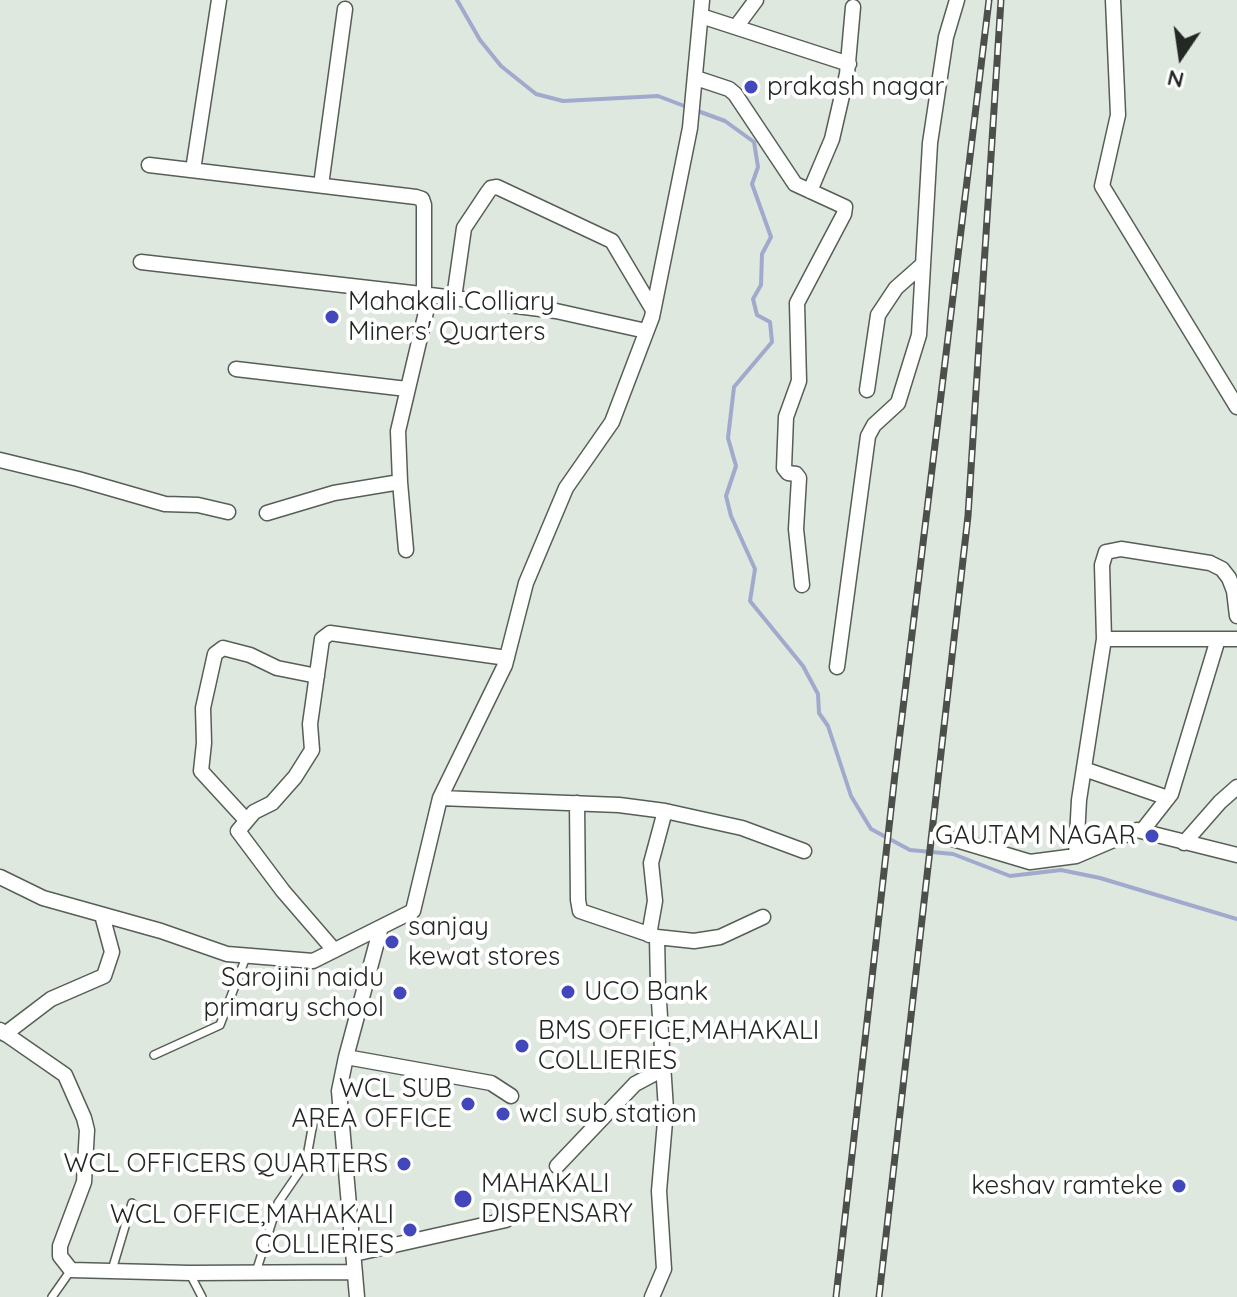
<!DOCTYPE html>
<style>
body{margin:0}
#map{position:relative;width:1237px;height:1297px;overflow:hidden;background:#dee8de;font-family:Quicksand,sans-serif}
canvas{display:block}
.north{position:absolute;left:1141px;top:16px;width:80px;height:80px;-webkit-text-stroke:6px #fff;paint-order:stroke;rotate:193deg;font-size:22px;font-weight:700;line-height:32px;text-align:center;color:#242824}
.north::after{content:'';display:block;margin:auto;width:28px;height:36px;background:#242824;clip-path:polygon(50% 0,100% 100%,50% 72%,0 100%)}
</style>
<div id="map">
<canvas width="1237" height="1297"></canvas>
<div class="north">N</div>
</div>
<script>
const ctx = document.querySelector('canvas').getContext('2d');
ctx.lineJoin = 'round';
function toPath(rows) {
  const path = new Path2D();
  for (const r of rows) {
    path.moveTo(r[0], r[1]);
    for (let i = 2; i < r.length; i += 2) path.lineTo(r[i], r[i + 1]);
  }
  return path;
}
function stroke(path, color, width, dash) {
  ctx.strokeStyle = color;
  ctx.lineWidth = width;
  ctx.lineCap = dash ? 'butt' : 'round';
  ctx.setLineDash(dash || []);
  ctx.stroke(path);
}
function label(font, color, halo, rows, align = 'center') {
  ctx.font = font + ' Quicksand,sans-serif';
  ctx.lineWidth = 8;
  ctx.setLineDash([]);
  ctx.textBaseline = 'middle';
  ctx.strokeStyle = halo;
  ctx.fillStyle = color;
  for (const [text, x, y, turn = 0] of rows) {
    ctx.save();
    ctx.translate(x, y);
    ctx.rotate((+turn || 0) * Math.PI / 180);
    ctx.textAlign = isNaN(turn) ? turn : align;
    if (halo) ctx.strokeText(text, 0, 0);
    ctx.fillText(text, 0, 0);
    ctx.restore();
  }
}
stroke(toPath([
 [457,0,480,40,501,66,536,94,563,101,658,96,687,107],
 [695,110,725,121,754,142,758,167,752,184,771,237,762,254,761,285,753,299,757,315,770,322,772,342,734,387,728,438,736,466,726,496,731,516,755,569,750,601,803,666,818,694,819,713,828,726,851,796,871,829,910,850,953,854,1010,876,1061,870,1100,878,1237,919]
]), '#a1a9cd', 4);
const service = toPath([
 [154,1055,220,1025,246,957],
 [112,1270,132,1203],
 [256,1272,278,1203,306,1162,315,1112],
 [190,1274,202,1297],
 [52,1297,71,1270]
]);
const minor = toPath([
 [1113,0,1118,115,1102,186,1237,407],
 [701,16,849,64],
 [736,27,756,0],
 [696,78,729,89,735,94,795,184,845,207,844,214,797,303,799,381,786,417,784,468,788,473,796,474,799,478,796,529,802,585],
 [149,165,416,197,422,199,424,205,424,294],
 [193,170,219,0],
 [321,185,345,9],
 [810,191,832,139,847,74,853,7],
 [141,262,430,295],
 [454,298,464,228,488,192,491,188,497,187,612,241,653,310],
 [236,369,407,389],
 [867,390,878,315,896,288,922,265],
 [0,460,78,479,165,504,198,505,228,512],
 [400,482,406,550],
 [267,513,334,493,400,482,398,431,430,295,556,311,646,331],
 [1104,639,1218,639],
 [837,667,868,436,874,425,898,403,919,335,930,143,946,37,957,0],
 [1084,769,1168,798],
 [440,798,619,805,665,811,742,828,804,851],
 [577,803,578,900,580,911,657,937,694,941,720,937,763,917],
 [246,820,201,771,204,743,203,708,215,654,223,648,250,655,277,668,317,676],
 [1142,831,1171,794,1218,639,1237,639],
 [953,839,1030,862,1076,856,1137,830,1237,855],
 [1184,843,1220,802,1237,787],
 [1076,856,1079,800,1104,639,1102,565,1106,552,1121,549,1210,563,1222,569,1229,578,1234,591,1237,616],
 [0,877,43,898,161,931,227,954,313,961,413,911,440,798,505,665,526,583,566,488,612,422,652,317,690,128,702,0],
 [649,935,655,901,651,863,665,811],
 [334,950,283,891,238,831,254,812,272,803,295,777,312,750,310,724,322,639,330,633,507,658],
 [0,1030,65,1075,84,1118,87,1130,84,1182,60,1246,60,1256,71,1270,190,1273,355,1272],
 [5,1034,51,999,104,976,112,952,102,915],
 [346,1057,491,1083,511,1096],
 [557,1166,635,1084,663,1069],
 [354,1254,506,1220],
 [357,1297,339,1091,346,1057,381,927],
 [652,1297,664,1269,659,1191,666,1110,658,986,657,937]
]);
stroke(service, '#565f56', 10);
stroke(minor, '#565f56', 17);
stroke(service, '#fff', 7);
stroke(minor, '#fff', 14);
const rail = toPath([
 [836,1297,895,774,989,0],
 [879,1297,968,516,1001,0]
]);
stroke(rail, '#4b504b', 7);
stroke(rail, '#fff', 4, [12]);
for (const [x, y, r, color] of [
 [751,87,8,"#4247bc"],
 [332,317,8,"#4247bc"],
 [1152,836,8,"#4247bc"],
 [392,942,8,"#4247bc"],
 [568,992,8,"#4247bc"],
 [400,993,8,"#4247bc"],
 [522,1046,8,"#4247bc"],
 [468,1104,8,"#4247bc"],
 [503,1114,8,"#4247bc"],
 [404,1164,8,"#4247bc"],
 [1179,1186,8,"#4247bc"],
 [463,1199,10,"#4247bc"],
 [410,1230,8,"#4247bc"]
]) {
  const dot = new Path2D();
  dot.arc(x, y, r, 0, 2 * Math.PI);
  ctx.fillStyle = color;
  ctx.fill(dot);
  stroke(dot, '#fff', 3);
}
label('26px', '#242824', '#fff', [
 ["prakash nagar",767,87],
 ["Mahakali Colliary",348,302],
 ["Miners' Quarters",348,332],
 ["GAUTAM NAGAR",1136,836,"right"],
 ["sanjay",408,927],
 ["kewat stores",408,957],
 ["Sarojini naidu",384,978,"right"],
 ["primary school",384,1008,"right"],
 ["UCO Bank",584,992],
 ["BMS OFFICE,MAHAKALI",538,1031],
 ["COLLIERIES",538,1061],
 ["WCL SUB",452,1089,"right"],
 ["AREA OFFICE",452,1119,"right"],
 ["wcl sub station",519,1114],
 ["WCL OFFICERS QUARTERS",388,1164,"right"],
 ["MAHAKALI",481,1184],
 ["DISPENSARY",481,1214],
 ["keshav ramteke",1163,1186,"right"],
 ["WCL OFFICE,MAHAKALI",394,1215,"right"],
 ["COLLIERIES",394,1245,"right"]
], 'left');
</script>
